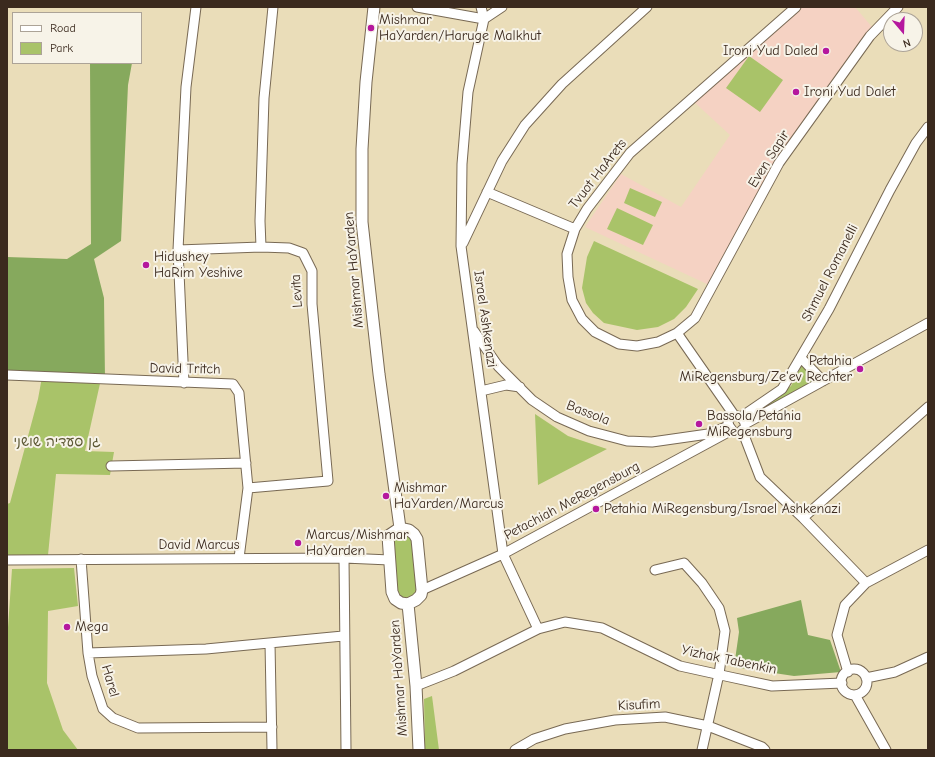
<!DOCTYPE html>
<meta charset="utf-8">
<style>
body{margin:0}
#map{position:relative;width:935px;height:757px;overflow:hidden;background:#eaddb9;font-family:"Comic Neue",sans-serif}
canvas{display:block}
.frame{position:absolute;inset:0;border:8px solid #3b2a1e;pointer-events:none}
.legend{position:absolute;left:12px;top:12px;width:130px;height:52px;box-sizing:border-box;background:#f7f3e8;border:1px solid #aca397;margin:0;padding:5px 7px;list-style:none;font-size:12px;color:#3b2a1e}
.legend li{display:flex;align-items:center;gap:8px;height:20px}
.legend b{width:20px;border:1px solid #aca397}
.north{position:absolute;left:883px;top:12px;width:40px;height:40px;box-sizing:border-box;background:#f7f3e8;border:1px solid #aca397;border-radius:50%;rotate:161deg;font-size:11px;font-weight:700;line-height:16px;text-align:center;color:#3b2a1e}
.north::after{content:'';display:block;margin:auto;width:14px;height:18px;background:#b5179e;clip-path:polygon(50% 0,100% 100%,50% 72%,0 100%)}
</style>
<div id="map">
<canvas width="935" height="757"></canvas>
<div class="frame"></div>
<ul class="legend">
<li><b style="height:5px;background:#fff"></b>Road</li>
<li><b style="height:11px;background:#a9c369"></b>Park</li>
</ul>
<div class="north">N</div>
</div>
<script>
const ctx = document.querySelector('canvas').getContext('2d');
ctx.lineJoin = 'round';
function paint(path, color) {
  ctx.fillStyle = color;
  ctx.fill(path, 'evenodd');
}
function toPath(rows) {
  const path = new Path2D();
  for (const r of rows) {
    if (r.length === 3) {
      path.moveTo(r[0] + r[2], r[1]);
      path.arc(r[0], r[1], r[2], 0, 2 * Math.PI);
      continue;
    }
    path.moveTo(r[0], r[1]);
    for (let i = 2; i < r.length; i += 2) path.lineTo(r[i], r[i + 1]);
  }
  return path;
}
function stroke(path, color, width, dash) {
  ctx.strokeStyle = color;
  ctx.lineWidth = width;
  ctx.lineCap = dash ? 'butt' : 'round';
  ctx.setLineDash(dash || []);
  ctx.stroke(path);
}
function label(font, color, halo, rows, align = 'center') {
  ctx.font = font + ' "Comic Neue","Playpen Sans Hebrew",sans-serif';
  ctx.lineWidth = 4;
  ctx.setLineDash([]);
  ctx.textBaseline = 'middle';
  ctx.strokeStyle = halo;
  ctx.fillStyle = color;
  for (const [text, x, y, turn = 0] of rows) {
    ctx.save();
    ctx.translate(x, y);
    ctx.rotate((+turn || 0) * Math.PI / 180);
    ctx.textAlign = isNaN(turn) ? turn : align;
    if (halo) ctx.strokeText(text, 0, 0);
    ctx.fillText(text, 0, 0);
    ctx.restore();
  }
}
paint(toPath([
 [802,7,855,7,872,27,776,161,709,285,585,227,621,174,681,207,730,135,693,101]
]), '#f5d2c3');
paint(toPath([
 [749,56,783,80,760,112,726,88],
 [630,188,662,202,655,217,624,203],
 [617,208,653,225,643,245,607,229],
 [594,241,698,289,686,307,674,319,658,327,637,330,604,323,593,313,586,303,582,288,587,257],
 [802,365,819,381,746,421,744,417,791,386],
 [42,377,101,379,85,451,114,452,110,475,56,474,48,555,7,555,7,504,10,503,38,399],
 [535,414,568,436,607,449,538,485],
 [399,535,407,535,412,540,417,589,414,595,408,598,402,597,397,591,393,540],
 [74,568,78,606,48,611,47,683,63,730,78,750,7,750,7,642,12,569],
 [432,696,439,750,425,750,424,699]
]), '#a9c369');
paint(toPath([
 [90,63,132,63,128,85,121,241,94,259,104,298,105,380,7,375,7,257,67,259,91,244],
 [801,600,808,635,830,640,841,672,794,676,734,667,739,632,737,618]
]), '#86a95d');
const minor = toPath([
 [417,7,484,19],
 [481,7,484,19,468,92,462,164,461,246,503,554,538,629],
 [796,7,630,153,587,209,575,229,567,254,568,277,572,300,582,319,595,332,619,344,637,346,658,342,677,333,695,318,779,163,870,36,898,7],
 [484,19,502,7],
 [487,192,575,229],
 [463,243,502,161,525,125,562,84,647,7],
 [261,247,260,221,264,98,273,7],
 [178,250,186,87,196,7],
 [474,331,498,366,532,400,557,417,589,431,627,441,652,442,708,434,729,426],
 [677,333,734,415,741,417,744,421],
 [801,358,823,381],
 [7,375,233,384,239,393,248,488,239,558],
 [184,383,178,250,261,247,289,248,303,253,312,271,312,304,328,481,248,488],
 [481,391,506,385,520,387],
 [741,417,782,389,829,309,890,190,916,143,928,127],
 [745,424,928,323],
 [732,430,729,426,728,422,729,418,734,415],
 [742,430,760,477,803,518,866,583],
 [111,466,246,463],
 [803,518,928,407],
 [344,558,346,750],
 [81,559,88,653,92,676,103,709,113,718,138,728,272,727],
 [7,560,344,558,390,560],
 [655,570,684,563,702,583,719,608,725,631,719,674,702,750],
 [422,590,503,554,732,430],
 [270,643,272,750],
 [88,653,206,649,343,636],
 [854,682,13],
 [848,672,837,635,845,605,866,583,928,550],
 [866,678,895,672,928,657],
 [416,686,454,671,538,629,565,622,602,628,680,666,730,677,772,686,842,683],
 [855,695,886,750],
 [515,750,534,739,565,729,615,720,665,717,708,726,762,747,765,750]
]);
const tertiary = toPath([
 [374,7,366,82,362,149,362,222,379,374,400,528],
 [400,528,409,530,414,534,417,539,422,590,421,595,416,600,408,604,401,603,395,599,392,592,388,536,400,528],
 [408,604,416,686,419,750]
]);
stroke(minor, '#786954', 11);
stroke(tertiary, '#786954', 13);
stroke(minor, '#fff', 9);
stroke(tertiary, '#fff', 11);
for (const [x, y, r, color] of [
 [371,28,4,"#b5179e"],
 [826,51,4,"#b5179e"],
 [796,92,4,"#b5179e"],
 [146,265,4,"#b5179e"],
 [860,369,4,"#b5179e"],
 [699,424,4,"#b5179e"],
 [386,496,4,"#b5179e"],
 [596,509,4,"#b5179e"],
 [298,543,4,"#b5179e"],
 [67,627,4,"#b5179e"]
]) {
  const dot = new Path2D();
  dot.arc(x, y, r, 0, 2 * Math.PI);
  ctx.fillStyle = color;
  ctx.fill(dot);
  stroke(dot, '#f7f3e8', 1.5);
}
label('14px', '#3b2a1e', '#f7f3e8', [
 ["Mishmar",379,20],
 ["HaYarden/Haruge Malkhut",379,36],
 ["Ironi Yud Daled",818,51,"right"],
 ["Ironi Yud Dalet",804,92],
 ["Hidushey",154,257],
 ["HaRim Yeshive",154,273],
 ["Petahia",852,361,"right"],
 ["MiRegensburg/Ze'ev Rechter",852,377,"right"],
 ["Bassola/Petahia",707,416],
 ["MiRegensburg",707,432],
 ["Mishmar",394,488],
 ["HaYarden/Marcus",394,504],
 ["Petahia MiRegensburg/Israel Ashkenazi",604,509],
 ["Marcus/Mishmar",306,535],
 ["HaYarden",306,551],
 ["Mega",75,627]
], 'left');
label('14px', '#3b2a1e', '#f7f3e8', [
 ["Even Sapir",769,159,-58],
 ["Tvuot HaArets",598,174,-52],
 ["Mishmar HaYarden",354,270,-95],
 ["Shmuel Romanelli",830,273,-63],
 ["Levita",297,291,-94],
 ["Israel Ashkenazi",485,319,82],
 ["David Tritch",185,369,1],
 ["Bassola",588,413,21],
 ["Petachiah MeRegensburg",572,501,-28],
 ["David Marcus",199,545],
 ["Yizhak Tabenkin",729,660,12],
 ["Mishmar HaYarden",399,678,-94],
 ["Harel",110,681,74],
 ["Kisufim",639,705,-3]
]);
label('14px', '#5c5834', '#f7f3e8', [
 ["גן סעדיה שושני",57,442]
]);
</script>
